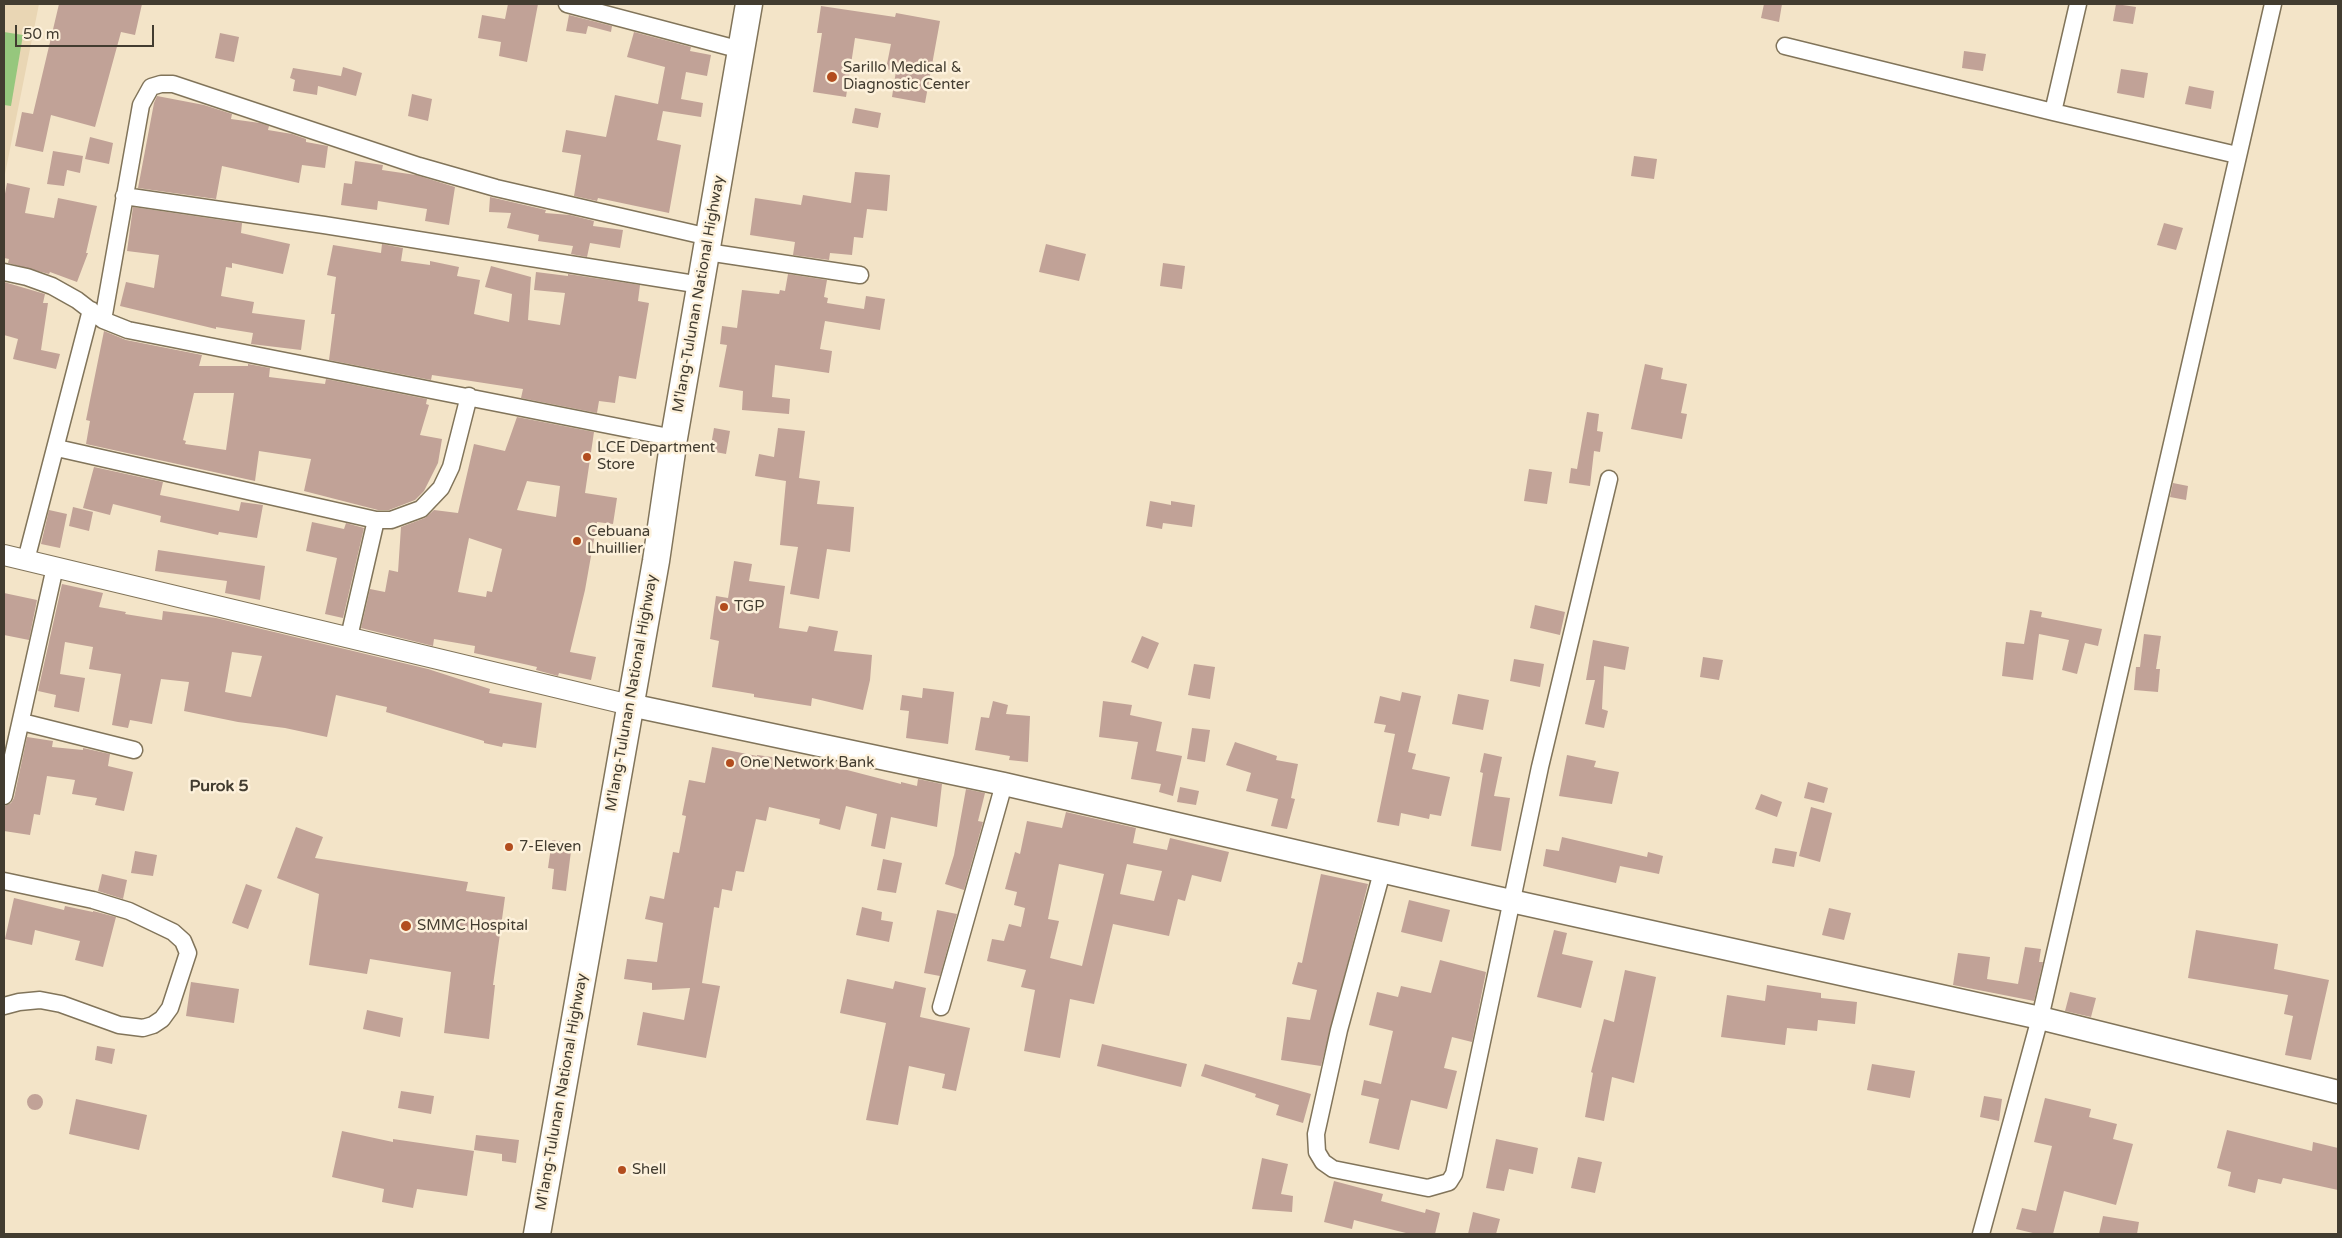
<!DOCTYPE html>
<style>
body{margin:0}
#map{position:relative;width:2342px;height:1238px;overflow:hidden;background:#f3e4c8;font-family:"Varela Round",sans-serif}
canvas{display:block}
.frame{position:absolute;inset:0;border:5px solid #423c30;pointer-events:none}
.scale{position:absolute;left:15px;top:25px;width:139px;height:22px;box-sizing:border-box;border:2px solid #423c30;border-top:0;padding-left:6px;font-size:15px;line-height:18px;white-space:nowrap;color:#423c30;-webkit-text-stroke:4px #fdf1db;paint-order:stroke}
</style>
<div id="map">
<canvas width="2342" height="1238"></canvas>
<div class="frame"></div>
<div class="scale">50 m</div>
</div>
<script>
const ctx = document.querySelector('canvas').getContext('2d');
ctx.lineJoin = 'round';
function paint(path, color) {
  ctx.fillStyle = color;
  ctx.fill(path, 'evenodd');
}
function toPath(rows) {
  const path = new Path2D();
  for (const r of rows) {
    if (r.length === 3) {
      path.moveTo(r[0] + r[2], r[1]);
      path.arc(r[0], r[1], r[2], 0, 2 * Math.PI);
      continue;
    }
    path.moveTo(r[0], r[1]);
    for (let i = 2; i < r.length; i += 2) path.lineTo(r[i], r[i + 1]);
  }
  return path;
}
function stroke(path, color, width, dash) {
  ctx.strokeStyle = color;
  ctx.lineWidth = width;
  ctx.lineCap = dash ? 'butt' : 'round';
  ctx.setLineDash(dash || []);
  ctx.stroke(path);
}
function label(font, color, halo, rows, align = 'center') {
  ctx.font = font + ' "Varela Round",sans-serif';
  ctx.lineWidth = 5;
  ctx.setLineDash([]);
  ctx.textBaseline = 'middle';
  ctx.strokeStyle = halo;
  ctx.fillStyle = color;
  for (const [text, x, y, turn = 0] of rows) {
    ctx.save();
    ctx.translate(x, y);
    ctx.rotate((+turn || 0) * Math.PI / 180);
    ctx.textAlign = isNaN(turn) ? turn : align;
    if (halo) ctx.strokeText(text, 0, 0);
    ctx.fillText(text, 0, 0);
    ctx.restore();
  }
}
paint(toPath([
 [4,4,39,4,4,179]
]), '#e9d6b4');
paint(toPath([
 [4,32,23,35,11,106,4,105]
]), '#96c77d');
paint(toPath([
 [59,4,142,4,135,35,121,32,95,127,51,115,43,152,15,146,22,112,33,114],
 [508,4,538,4,527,62,499,56,501,42,478,38,482,15,505,19],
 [1764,4,1782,4,1779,22,1761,18],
 [2116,4,2136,7,2133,24,2113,21],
 [821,6,895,17,896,13,940,21,925,103,892,97,896,71,886,69,891,44,855,38,846,97,813,92,822,33,817,33],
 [569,15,612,26,611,32,588,26,586,34,566,31],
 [634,32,691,47,690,51,711,55,707,76,686,72,681,99,703,103,701,117,663,111,657,140,681,145,669,213,598,198,597,201,574,196,581,155,562,152,566,130,606,137,615,95,658,104,665,67,627,57],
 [220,33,239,37,234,62,215,58],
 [1964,51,1986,54,1983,71,1962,68],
 [343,67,362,73,356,96,318,86,317,95,293,91,295,80,290,78,293,68,341,76],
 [2121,69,2148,73,2144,98,2117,93],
 [2189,86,2214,91,2211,109,2185,104],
 [412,94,432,99,428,121,408,116],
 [157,96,204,105,232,114,231,119,260,123,269,126,268,130,292,134,306,139,306,142,328,146,325,168,302,165,299,183,222,166,216,199,138,188,154,103],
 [855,108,881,113,878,128,852,123],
 [90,137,113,143,109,164,85,159],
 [53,151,83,156,80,173,67,170,64,186,47,184],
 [1634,156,1657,159,1654,179,1631,176],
 [355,161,383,165,382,170,416,175,455,187,449,225,425,221,427,209,378,201,377,210,341,205,344,183,352,184],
 [855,172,890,175,887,211,867,209,863,238,854,237,852,255,830,253,829,260,793,255,795,242,750,235,755,198,801,205,803,195,851,203],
 [7,183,30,188,25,213,54,218,58,198,97,206,86,253,88,253,77,282,50,272,49,274,8,263,9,259,4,258,4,199],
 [490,197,546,210,545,213,570,215,594,221,593,226,623,230,620,248,590,243,587,257,571,254,573,246,538,241,539,235,507,228,511,213,489,212],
 [133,207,242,223,241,233,290,244,283,274,232,263,232,268,226,267,221,296,254,302,252,313,305,320,301,350,251,344,253,333,216,327,216,329,120,306,126,282,154,288,159,255,127,251],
 [2164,223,2183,228,2176,250,2157,245],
 [382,244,403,248,401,261,430,265,430,261,459,267,457,276,480,280,474,314,509,322,512,294,485,287,491,266,531,277,528,320,560,325,565,293,534,290,536,272,568,276,568,274,640,285,638,301,649,303,636,379,619,376,615,403,599,401,597,413,521,398,523,389,432,375,431,380,329,360,335,314,331,314,336,277,327,275,333,245,381,253],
 [1046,244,1086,254,1079,281,1039,272],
 [1163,263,1185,266,1182,289,1160,286],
 [788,274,827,280,824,297,828,298,827,303,864,309,866,296,885,299,880,330,825,321,820,349,832,351,829,373,775,365,772,397,790,399,789,414,742,410,743,391,719,387,727,345,720,344,722,326,737,328,742,290,779,294,780,290,785,291],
 [4,282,45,294,43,303,48,303,41,350,60,354,56,369,13,359,18,339,4,335],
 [104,331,126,340,202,355,199,366,248,366,248,364,270,368,269,377,325,384,326,379,427,399,426,404,429,405,420,435,442,439,438,463,424,491,415,500,389,510,378,510,304,491,311,459,259,451,255,481,86,444,90,421,86,420],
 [194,393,234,393,226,450,185,444,186,441,183,440],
 [1645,364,1663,368,1661,379,1687,384,1681,413,1687,414,1682,439,1631,429],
 [1587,412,1599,414,1597,431,1603,432,1600,452,1594,451,1590,486,1569,483,1571,468,1577,469],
 [517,417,594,432,585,493,617,498,613,524,597,522,585,590,570,652,596,657,591,680,559,673,558,676,536,670,537,667,524,664,474,653,475,646,434,639,433,646,361,628,370,589,385,592,389,570,398,572,401,527,425,518,434,510,458,513,474,444,505,451],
 [527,481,560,486,556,517,517,510],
 [469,538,502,549,492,592,487,591,486,597,458,592],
 [714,428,730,431,726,454,710,451],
 [778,428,805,431,799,478,820,481,817,504,854,507,850,552,827,549,819,599,790,594,798,547,780,545,786,481,755,476,759,454,774,457],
 [94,467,163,482,160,495,239,511,241,502,263,505,257,538,219,532,218,535,160,522,161,516,113,504,110,515,83,508],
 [1529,469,1552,472,1547,504,1524,501],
 [2173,483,2188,486,2186,500,2170,497],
 [1150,501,1171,505,1171,501,1195,505,1192,527,1163,523,1162,529,1146,526],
 [73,507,93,512,89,531,69,526],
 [49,510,67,514,60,548,41,544],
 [312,522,344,529,346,523,364,528,343,618,325,614,337,558,306,551],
 [158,550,265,566,260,600,225,593,227,581,155,571],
 [734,561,752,564,749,581,785,586,779,628,807,632,809,626,838,631,834,651,872,655,870,680,863,710,812,698,811,706,754,697,754,694,712,687,719,641,710,639,716,596,728,598],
 [62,584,103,593,99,607,126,612,125,614,162,620,163,611,216,618,428,669,490,689,489,693,542,703,536,748,503,743,502,747,484,743,484,741,386,712,387,707,336,695,327,737,285,728,238,722,184,711,189,682,161,679,152,724,130,720,128,728,112,725,121,674,89,669,93,647,65,642,60,674,85,678,79,712,54,707,56,695,38,691],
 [232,652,262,656,251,697,225,692],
 [4,593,37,600,29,640,4,635],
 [1535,605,1565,612,1560,635,1530,628],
 [2030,610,2042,612,2041,617,2102,629,2098,646,2085,643,2077,674,2062,670,2069,640,2039,634,2033,680,2002,676,2006,642,2024,644],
 [2144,634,2161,636,2156,669,2160,669,2158,692,2134,690,2136,667,2140,667],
 [1142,636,1159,643,1148,669,1131,662],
 [1593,640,1629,647,1625,670,1604,666,1602,709,1608,711,1604,728,1585,724,1595,680,1586,680],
 [1703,657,1723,660,1719,680,1700,677],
 [1514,659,1544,664,1540,687,1510,681],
 [1194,664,1215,667,1210,699,1188,695],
 [923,688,954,692,948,744,906,738,909,711,900,710,902,695,922,698],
 [1402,692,1421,696,1408,752,1416,754,1412,769,1450,777,1441,816,1430,814,1429,819,1401,813,1399,826,1377,822,1395,734,1384,732,1386,725,1374,723,1380,696,1400,701],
 [1458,694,1489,700,1483,730,1452,724],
 [993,701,1008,705,1006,714,1030,716,1028,762,1009,760,1010,756,975,750,981,717,989,718],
 [1103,701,1132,705,1130,715,1162,722,1156,751,1182,756,1173,796,1159,792,1161,784,1131,779,1138,742,1099,737],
 [1192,728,1210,730,1205,762,1187,759],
 [27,737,53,741,52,747,83,750,83,748,110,754,108,766,133,772,124,811,95,805,97,798,72,794,75,780,47,776,40,815,34,814,30,835,4,831,5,806,11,803,14,798],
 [1235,742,1277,756,1276,760,1298,764,1291,798,1295,799,1287,829,1271,826,1278,799,1246,791,1251,773,1226,765],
 [712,747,757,756,757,755,824,764,901,784,901,782,917,786,918,779,942,784,937,827,891,817,885,849,871,846,877,814,846,806,840,830,819,824,820,819,769,807,766,821,756,819,744,872,736,871,732,891,722,889,719,908,714,907,702,983,720,986,706,1058,637,1045,643,1012,684,1020,690,988,652,990,652,983,624,979,627,959,657,962,663,923,645,919,650,896,664,899,673,852,679,853,686,816,682,815,689,780,705,783],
 [1484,753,1502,757,1494,796,1510,798,1501,851,1471,846,1483,773,1480,772],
 [1567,755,1596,761,1594,767,1619,772,1612,804,1559,796],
 [1808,782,1828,788,1824,803,1804,798],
 [1180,787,1199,791,1196,805,1177,802],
 [966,789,985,793,978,821,983,822,964,890,945,884,954,855],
 [1761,794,1782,802,1777,817,1755,809],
 [1811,807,1832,813,1820,862,1799,856],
 [1066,812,1136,828,1133,843,1167,850,1170,838,1229,852,1221,882,1192,875,1185,901,1178,899,1169,936,1113,924,1094,1004,1070,999,1060,1058,1024,1051,1035,990,1021,987,1026,970,987,961,992,939,1004,941,1009,924,1021,927,1025,908,1014,905,1017,892,1005,889,1015,852,1020,854,1027,821,1062,828],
 [1059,864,1104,874,1082,966,1050,958,1059,921,1048,919],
 [1127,864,1162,871,1154,901,1120,894],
 [296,827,323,837,315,858,468,882,466,891,505,897,493,985,495,985,489,1039,444,1033,451,972,370,959,367,974,309,965,319,894,277,878],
 [1562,837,1647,857,1648,852,1663,856,1659,874,1620,866,1616,883,1543,866,1546,849,1559,851],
 [552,840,572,843,566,891,552,889,554,869,548,868],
 [1775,848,1797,852,1794,867,1772,863],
 [135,851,157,855,153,876,131,873],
 [883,859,902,863,896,893,877,890],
 [102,874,127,880,123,899,98,891],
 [1321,874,1368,884,1321,1066,1281,1060,1287,1017,1310,1020,1317,990,1292,984,1298,962,1302,963],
 [246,884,262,890,248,929,232,923],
 [14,898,64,910,65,906,93,912,93,911,116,917,103,967,75,960,80,941,35,930,32,945,5,939],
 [1409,900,1450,910,1442,942,1401,932],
 [862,907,882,912,881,920,893,922,889,942,856,935],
 [1829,908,1851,913,1844,940,1822,935],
 [937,910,957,914,940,976,924,973],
 [1554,930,1567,933,1562,954,1593,961,1581,1008,1537,997],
 [2196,930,2278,944,2274,969,2329,980,2311,1060,2285,1055,2293,1016,2284,1014,2288,995,2188,978],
 [2025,947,2041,949,2039,962,2043,962,2034,1001,1953,985,1958,953,1990,957,1987,979,2018,984],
 [1440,960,1486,972,1472,1042,1452,1037,1444,1068,1457,1071,1447,1109,1411,1100,1399,1150,1369,1143,1379,1099,1361,1095,1364,1080,1381,1084,1393,1031,1369,1025,1377,992,1398,997,1401,986,1431,993],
 [1625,970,1656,977,1634,1083,1612,1077,1604,1121,1585,1117,1593,1073,1591,1072,1604,1019,1614,1022],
 [847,979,893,989,895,981,926,988,920,1017,970,1028,956,1091,942,1088,945,1074,909,1066,898,1125,866,1120,886,1023,840,1013],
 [191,982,239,989,234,1023,186,1016],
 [1767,985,1821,993,1821,998,1857,1002,1855,1024,1818,1020,1817,1031,1787,1028,1785,1045,1721,1037,1727,995,1765,1001],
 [2070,992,2096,998,2091,1017,2065,1011],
 [367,1010,403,1018,400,1037,363,1029],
 [1102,1044,1187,1064,1181,1087,1097,1066],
 [97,1046,115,1049,112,1064,95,1060],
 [1205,1064,1311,1094,1303,1123,1276,1115,1279,1105,1255,1097,1256,1094,1201,1076],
 [1872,1064,1915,1071,1910,1098,1867,1090],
 [401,1091,434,1096,431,1114,398,1108],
 [35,1102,8],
 [1984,1096,2002,1099,1999,1121,1980,1117],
 [2045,1098,2091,1109,2089,1117,2117,1124,2113,1139,2133,1144,2116,1205,2064,1191,2053,1234,2037,1234,2016,1229,2022,1208,2036,1211,2052,1146,2034,1142],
 [76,1099,147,1115,139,1150,69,1134],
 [2227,1130,2312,1151,2313,1142,2338,1148,2338,1190,2283,1178,2281,1184,2258,1179,2255,1193,2228,1186,2231,1172,2217,1168],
 [342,1131,393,1142,393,1139,474,1151,467,1196,417,1189,413,1208,382,1202,384,1189,332,1177],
 [476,1135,519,1140,516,1163,502,1161,502,1154,474,1150],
 [1496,1139,1538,1148,1533,1174,1509,1169,1504,1191,1486,1188],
 [1578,1157,1602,1162,1595,1193,1571,1188],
 [1262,1158,1288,1164,1281,1194,1293,1196,1292,1212,1252,1209],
 [1334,1181,1383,1194,1381,1201,1425,1213,1426,1209,1440,1213,1435,1234,1410,1234,1354,1220,1352,1229,1324,1222],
 [1473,1212,1500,1219,1496,1234,1468,1234],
 [2103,1216,2139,1222,2137,1234,2099,1234]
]), '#c1a297');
const minor = toPath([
 [567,4,741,50],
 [1785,46,2053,112,2237,155],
 [2053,112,2078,4],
 [124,196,324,225,701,285],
 [707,252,860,275],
 [4,272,27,277,52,286,77,300,103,320,128,330,674,438],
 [103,320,141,105,151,87,161,84,173,84,419,166,496,188,709,237],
 [57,448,376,520,391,520,421,509,441,488,451,467,469,396],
 [26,560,91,310],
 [349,637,376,520],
 [22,722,134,750],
 [4,796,55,567],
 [1382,872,1339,1030,1316,1134,1317,1152,1323,1162,1333,1169,1428,1188,1449,1182,1454,1174,1540,767,1609,479],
 [4,881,93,900,129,911,173,932,183,941,188,953,170,1008,162,1019,153,1025,143,1028,119,1025,61,1004,40,1000,19,1002,4,1006],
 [941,1007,1004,784],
 [1981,1234,2040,1018,2273,4]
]);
const tertiary = toPath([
 [4,555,630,705]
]);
const secondary = toPath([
 [630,705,1004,784,1493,897,2040,1018,2338,1092]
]);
const trunk = toPath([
 [537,1234,656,561,674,438,749,4]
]);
stroke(minor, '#81745a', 19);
stroke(tertiary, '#81745a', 22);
stroke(secondary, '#81745a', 25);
stroke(trunk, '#81745a', 29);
stroke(minor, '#fff', 16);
stroke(tertiary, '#fff', 20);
stroke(secondary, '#fff', 22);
stroke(trunk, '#fff', 26);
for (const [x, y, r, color] of [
 [832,77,6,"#b24d1e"],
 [587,457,5,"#b24d1e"],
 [577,541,5,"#b24d1e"],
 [724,607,5,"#b24d1e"],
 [730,763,5,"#b24d1e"],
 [509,847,5,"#b24d1e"],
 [406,926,6,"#b24d1e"],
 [622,1170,5,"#b24d1e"]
]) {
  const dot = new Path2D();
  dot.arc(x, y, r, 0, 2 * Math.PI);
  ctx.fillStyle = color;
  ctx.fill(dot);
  stroke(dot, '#fdf1db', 2);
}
label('15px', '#423c30', '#fdf1db', [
 ["Sarillo Medical &",843,68],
 ["Diagnostic Center",843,85],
 ["LCE Department",597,448],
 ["Store",597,465],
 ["Cebuana",587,532],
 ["Lhuillier",587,549],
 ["TGP",734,607],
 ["One Network Bank",740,763],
 ["7-Eleven",519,847],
 ["SMMC Hospital",417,926],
 ["Shell",632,1170]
], 'left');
label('15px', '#423c30', '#fdf1db', [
 ["M'lang-Tulunan National Highway",699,294,-80],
 ["M'lang-Tulunan National Highway",632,693,-80],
 ["M'lang-Tulunan National Highway",562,1092,-80]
]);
label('bold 16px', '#423c30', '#fdf1db', [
 ["Purok 5",219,787]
]);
</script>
